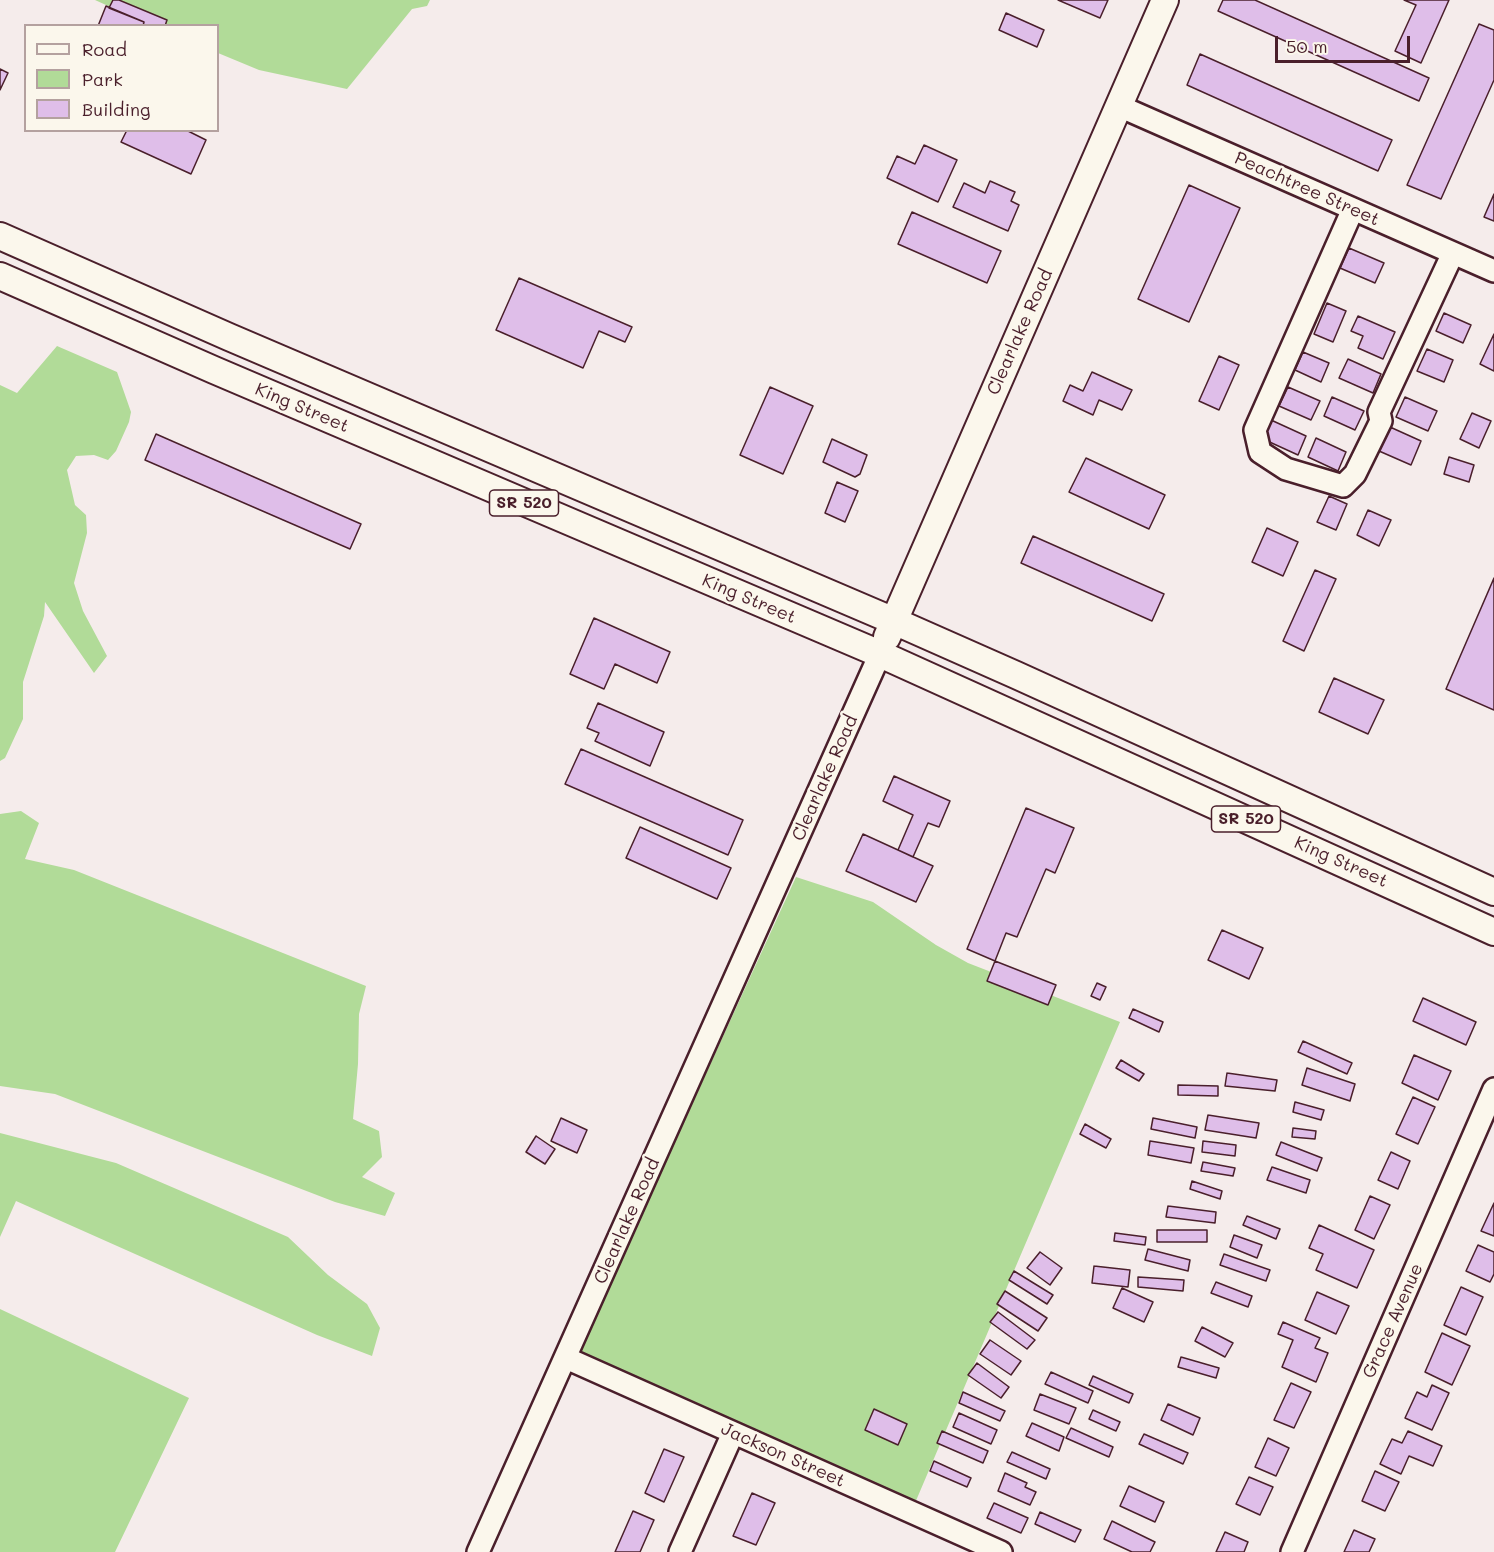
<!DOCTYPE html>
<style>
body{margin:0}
#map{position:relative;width:1494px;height:1552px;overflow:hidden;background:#f5eceb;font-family:Mali,sans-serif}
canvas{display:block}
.legend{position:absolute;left:24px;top:24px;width:195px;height:108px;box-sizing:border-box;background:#fbf7ec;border:2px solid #b4a19f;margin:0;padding:8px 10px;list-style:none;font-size:18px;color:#4a1f2b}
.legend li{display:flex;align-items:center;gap:12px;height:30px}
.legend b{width:30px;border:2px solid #b4a19f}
.scale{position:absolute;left:1275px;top:36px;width:135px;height:27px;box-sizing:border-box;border:3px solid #4a1f2b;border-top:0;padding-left:8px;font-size:18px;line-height:21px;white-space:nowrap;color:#4a1f2b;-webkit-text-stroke:4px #fbf7ec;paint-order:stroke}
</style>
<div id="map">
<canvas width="1494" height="1552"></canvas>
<ul class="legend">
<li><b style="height:8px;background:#fbf7ec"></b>Road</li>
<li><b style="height:16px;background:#b1db98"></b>Park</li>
<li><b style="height:16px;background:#dfbee9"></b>Building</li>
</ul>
<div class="scale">50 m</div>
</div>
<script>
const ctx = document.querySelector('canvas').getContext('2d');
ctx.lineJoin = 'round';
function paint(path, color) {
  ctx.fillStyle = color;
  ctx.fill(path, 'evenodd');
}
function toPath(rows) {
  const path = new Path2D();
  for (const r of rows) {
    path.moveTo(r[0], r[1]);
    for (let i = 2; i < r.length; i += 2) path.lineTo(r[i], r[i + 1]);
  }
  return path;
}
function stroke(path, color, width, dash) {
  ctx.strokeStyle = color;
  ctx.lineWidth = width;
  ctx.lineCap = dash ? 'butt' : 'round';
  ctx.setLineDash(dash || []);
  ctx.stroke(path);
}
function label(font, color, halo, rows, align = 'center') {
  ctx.font = font + ' Mali,sans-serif';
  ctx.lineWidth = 5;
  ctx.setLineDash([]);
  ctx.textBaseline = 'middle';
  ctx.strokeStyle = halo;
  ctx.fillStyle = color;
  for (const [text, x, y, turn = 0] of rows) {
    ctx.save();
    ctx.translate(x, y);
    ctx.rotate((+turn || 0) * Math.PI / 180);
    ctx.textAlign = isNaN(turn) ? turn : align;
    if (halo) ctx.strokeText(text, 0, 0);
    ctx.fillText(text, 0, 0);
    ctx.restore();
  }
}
paint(toPath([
 [95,0,430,0,427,6,412,9,347,89,259,70,218,53,218,26,150,25],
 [57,346,117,372,131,412,129,422,116,451,108,460,94,455,76,456,67,470,75,505,86,515,87,533,74,583,83,611,107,656,94,673,45,602,44,616,23,682,23,719,5,758,0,761,0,385,17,393],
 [21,811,39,823,25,859,74,870,366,986,359,1014,358,1064,353,1119,379,1131,382,1157,362,1177,395,1193,385,1216,335,1202,55,1094,0,1086,0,814],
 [796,877,873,902,936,945,968,963,1120,1022,915,1503,578,1353],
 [0,1133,116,1163,288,1237,328,1275,367,1304,380,1328,372,1356,317,1335,16,1201,0,1237],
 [0,1309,189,1398,115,1552,0,1552]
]), '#b1db98');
const building = toPath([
 [113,0,119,0,167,20,165,26,143,26,144,22,109,8,113,0],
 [1058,0,1108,0,1100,18,1058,0],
 [1223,0,1255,0,1429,78,1419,101,1218,11,1223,0],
 [1404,0,1449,0,1421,63,1395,51,1416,5,1404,0],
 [106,6,144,22,143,26,98,26,106,6],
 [1006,13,1044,30,1037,47,999,30,1006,13],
 [1479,24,1494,30,1494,80,1441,199,1407,185,1479,24],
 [1200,54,1392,140,1378,171,1187,85,1200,54],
 [0,69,8,73,0,90,0,69],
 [127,130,186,130,206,140,191,174,121,142,127,130],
 [924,145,957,160,938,202,887,178,897,156,915,164,924,145],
 [990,181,1015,192,1011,201,1019,205,1008,231,953,207,964,183,985,193,990,181],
 [1189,185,1240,208,1189,322,1138,299,1189,185],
 [1494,194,1494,221,1484,217,1494,194],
 [912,212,1001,251,987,283,898,244,912,212],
 [1349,248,1384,263,1375,283,1340,268,1349,248],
 [519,278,632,327,625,342,599,331,583,368,496,330,519,278],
 [1327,303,1346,311,1333,342,1314,334,1327,303],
 [1444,313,1471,325,1463,343,1436,331,1444,313],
 [1358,316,1395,332,1383,359,1358,348,1363,336,1351,331,1358,316],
 [1494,334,1494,371,1480,364,1494,334],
 [1427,349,1453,360,1444,382,1417,371,1427,349],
 [1303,352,1329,363,1321,382,1295,370,1303,352],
 [1219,356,1239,365,1219,410,1199,401,1219,356],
 [1348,359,1381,374,1373,393,1339,378,1348,359],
 [1092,372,1132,390,1122,410,1099,400,1093,415,1063,401,1070,385,1083,391,1092,372],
 [770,387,813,406,783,474,740,455,770,387],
 [1288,387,1320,401,1311,420,1279,406,1288,387],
 [1332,397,1364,411,1355,430,1324,416,1332,397],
 [1405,397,1437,411,1428,431,1396,417,1405,397],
 [1472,413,1491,421,1479,448,1460,439,1472,413],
 [1271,420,1306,436,1298,455,1263,439,1271,420],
 [1390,427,1421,441,1411,465,1379,451,1390,427],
 [156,434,361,524,350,549,145,460,156,434],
 [1316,438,1346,452,1338,471,1308,457,1316,438],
 [832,439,867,455,860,474,855,477,823,462,832,439],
 [1449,457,1474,465,1469,482,1444,474,1449,457],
 [1086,458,1165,495,1149,529,1069,492,1086,458],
 [837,482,858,491,845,522,825,513,837,482],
 [1329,496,1347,504,1336,530,1317,522,1329,496],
 [1368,510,1391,520,1379,546,1357,535,1368,510],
 [1267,528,1298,542,1283,576,1252,562,1267,528],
 [1033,536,1164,594,1152,621,1021,563,1033,536],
 [1315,570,1336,579,1304,651,1283,641,1315,570],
 [1494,578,1494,710,1446,689,1494,578],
 [594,618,670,652,657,683,615,664,604,689,570,674,594,618],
 [1334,678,1384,700,1368,734,1319,712,1334,678],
 [598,703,664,732,650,766,595,741,599,733,587,728,598,703],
 [581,749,743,820,728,855,565,784,581,749],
 [894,776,950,801,939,827,928,823,913,857,898,850,913,815,883,801,894,776],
 [1026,808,1074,828,1055,873,1046,869,1017,937,1006,933,995,961,967,949,1026,808],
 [640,827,731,868,717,899,626,858,640,827],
 [863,834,933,866,916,902,846,871,863,834],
 [1222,930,1263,948,1249,979,1208,960,1222,930],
 [995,961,1056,985,1048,1005,987,981,995,961],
 [1097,983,1106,987,1100,1000,1091,996,1097,983],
 [1423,998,1476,1022,1466,1045,1413,1021,1423,998],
 [1133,1009,1163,1022,1159,1032,1129,1018,1133,1009],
 [1303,1041,1352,1063,1347,1074,1298,1052,1303,1041],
 [1414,1055,1451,1071,1438,1100,1402,1083,1414,1055],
 [1121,1060,1144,1074,1139,1081,1116,1068,1121,1060],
 [1307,1068,1355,1084,1350,1101,1302,1085,1307,1068],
 [1227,1073,1277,1080,1275,1091,1225,1086,1227,1073],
 [1178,1085,1218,1086,1218,1096,1178,1095,1178,1085],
 [1413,1097,1435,1107,1418,1144,1396,1134,1413,1097],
 [1295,1102,1324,1110,1321,1120,1293,1112,1295,1102],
 [1208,1115,1259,1123,1256,1138,1205,1130,1208,1115],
 [561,1118,587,1130,577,1153,551,1141,561,1118],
 [1153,1118,1197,1127,1195,1138,1151,1129,1153,1118],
 [1085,1124,1111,1139,1106,1148,1080,1134,1085,1124],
 [1293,1128,1316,1131,1315,1139,1292,1137,1293,1128],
 [536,1136,555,1149,545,1164,526,1152,536,1136],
 [1150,1141,1194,1148,1191,1163,1148,1155,1150,1141],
 [1203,1141,1236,1145,1235,1156,1202,1152,1203,1141],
 [1281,1142,1322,1158,1317,1171,1276,1155,1281,1142],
 [1391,1152,1410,1161,1398,1189,1378,1180,1391,1152],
 [1203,1162,1235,1168,1233,1176,1201,1171,1203,1162],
 [1272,1167,1310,1180,1306,1193,1267,1180,1272,1167],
 [1192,1181,1222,1191,1220,1199,1190,1189,1192,1181],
 [1370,1196,1390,1205,1374,1239,1355,1230,1370,1196],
 [1494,1203,1494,1236,1481,1231,1494,1203],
 [1168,1206,1216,1212,1215,1223,1166,1217,1168,1206],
 [1247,1216,1280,1229,1276,1239,1243,1225,1247,1216],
 [1319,1225,1374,1250,1357,1288,1316,1270,1323,1254,1309,1248,1319,1225],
 [1157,1230,1207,1230,1207,1242,1157,1242,1157,1230],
 [1115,1233,1146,1237,1145,1245,1114,1241,1115,1233],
 [1234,1235,1262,1245,1257,1258,1230,1247,1234,1235],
 [1478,1245,1494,1252,1494,1274,1490,1282,1466,1271,1478,1245],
 [1148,1249,1190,1260,1188,1271,1145,1260,1148,1249],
 [1040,1252,1062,1268,1050,1285,1027,1268,1040,1252],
 [1224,1254,1270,1270,1266,1281,1220,1265,1224,1254],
 [1094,1266,1130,1270,1128,1287,1092,1283,1094,1266],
 [1014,1271,1053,1295,1047,1304,1009,1280,1014,1271],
 [1138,1277,1184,1280,1183,1291,1138,1287,1138,1277],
 [1216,1282,1252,1296,1248,1307,1211,1293,1216,1282],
 [1461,1287,1483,1297,1466,1335,1444,1325,1461,1287],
 [1122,1288,1153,1302,1144,1322,1113,1308,1122,1288],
 [1005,1291,1047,1318,1038,1331,997,1304,1005,1291],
 [1317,1292,1349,1306,1336,1334,1305,1320,1317,1292],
 [998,1312,1035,1340,1027,1349,990,1322,998,1312],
 [1283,1322,1320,1338,1315,1348,1328,1353,1316,1382,1282,1367,1293,1340,1278,1334,1283,1322],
 [1202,1327,1233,1343,1225,1357,1195,1341,1202,1327],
 [1442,1333,1470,1346,1452,1385,1425,1372,1442,1333],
 [990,1340,1021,1361,1011,1375,980,1354,990,1340],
 [1181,1357,1219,1368,1216,1378,1178,1367,1181,1357],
 [977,1363,1009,1387,1001,1398,968,1375,977,1363],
 [1051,1372,1093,1391,1088,1403,1045,1384,1051,1372],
 [1093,1376,1133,1394,1129,1403,1089,1385,1093,1376],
 [1291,1383,1311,1392,1294,1428,1274,1420,1291,1383],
 [1432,1385,1449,1393,1432,1430,1405,1418,1417,1392,1427,1397,1432,1385],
 [963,1392,1005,1411,1000,1421,959,1403,963,1392],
 [1040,1394,1076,1408,1069,1424,1034,1410,1040,1394],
 [1168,1404,1200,1418,1193,1435,1161,1420,1168,1404],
 [874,1409,907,1424,898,1445,865,1430,874,1409],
 [1093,1410,1120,1422,1116,1431,1089,1419,1093,1410],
 [959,1413,997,1430,991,1444,953,1427,959,1413],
 [1032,1423,1064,1437,1059,1451,1026,1436,1032,1423],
 [1071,1428,1113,1447,1109,1457,1066,1438,1071,1428],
 [942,1431,988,1451,983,1463,937,1443,942,1431],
 [1408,1431,1442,1446,1433,1466,1409,1456,1401,1474,1380,1464,1392,1439,1402,1443,1408,1431],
 [1144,1434,1188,1453,1183,1464,1139,1444,1144,1434],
 [1268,1438,1289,1448,1276,1476,1255,1467,1268,1438],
 [664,1449,684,1457,664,1502,645,1493,664,1449],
 [1012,1452,1050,1469,1046,1479,1007,1462,1012,1452],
 [934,1461,971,1478,967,1487,930,1471,934,1461],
 [1375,1471,1399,1482,1385,1511,1362,1501,1375,1471],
 [1005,1473,1027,1483,1025,1487,1036,1492,1030,1505,998,1491,1005,1473],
 [1249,1477,1273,1487,1260,1515,1236,1504,1249,1477],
 [1129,1486,1164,1502,1155,1522,1120,1506,1129,1486],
 [752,1493,775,1503,756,1545,733,1536,752,1493],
 [994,1503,1028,1518,1021,1533,987,1518,994,1503],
 [633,1511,654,1520,640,1552,615,1552,633,1511],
 [1040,1512,1081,1530,1075,1542,1035,1524,1040,1512],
 [1112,1521,1155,1542,1150,1552,1132,1552,1104,1539,1112,1521],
 [1354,1530,1375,1539,1369,1552,1344,1552,1354,1530],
 [1225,1532,1248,1542,1244,1552,1216,1552,1225,1532]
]);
paint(building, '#dfbee9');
stroke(building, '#4a1f2b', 1.5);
const minor = toPath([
 [1119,106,1494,271],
 [1353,209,1255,430,1260,452,1286,469,1343,486,1355,474,1381,421,1379,412,1453,253],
 [566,1358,1001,1552],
 [478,1552,880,654],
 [680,1552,733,1433],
 [1292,1552,1494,1089]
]);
const major = toPath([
 [0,236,229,337,894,621,1016,675,1494,892],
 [0,276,214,370,880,654,1494,932],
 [887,637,1165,0]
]);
stroke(minor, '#4a1f2b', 26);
stroke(major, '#4a1f2b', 30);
stroke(minor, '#fbf7ec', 21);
stroke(major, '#fbf7ec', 26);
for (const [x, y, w] of [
 [524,503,69],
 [1246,819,69]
]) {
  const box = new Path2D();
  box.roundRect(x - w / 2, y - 13, w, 26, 4.5);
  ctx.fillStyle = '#fbf7ec';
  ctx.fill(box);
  stroke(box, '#4a1f2b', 1.5);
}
label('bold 16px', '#4a1f2b', null, [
 ["SR 520",524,503],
 ["SR 520",1246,819]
]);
label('18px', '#4a1f2b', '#fbf7ec', [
 ["Peachtree Street",1307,189,24],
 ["Clearlake Road",1020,332,-66],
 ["King Street",302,408,23],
 ["King Street",749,599,23],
 ["Clearlake Road",825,778,-66],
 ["King Street",1341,862,24],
 ["Clearlake Road",627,1221,-66],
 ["Grace Avenue",1393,1321,-66],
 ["Jackson Street",783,1455,24]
]);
</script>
